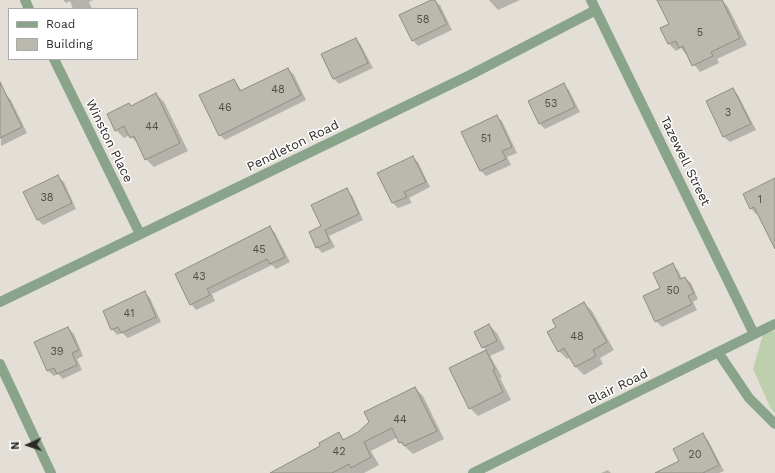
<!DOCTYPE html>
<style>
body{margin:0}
#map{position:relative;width:775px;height:473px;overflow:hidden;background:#e3dfd6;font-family:"Work Sans",sans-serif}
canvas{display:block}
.legend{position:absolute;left:8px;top:8px;width:130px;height:52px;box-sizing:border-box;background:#fff;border:1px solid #abaaa9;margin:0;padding:5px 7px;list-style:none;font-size:12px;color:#2c2b27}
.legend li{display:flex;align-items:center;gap:8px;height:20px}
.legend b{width:20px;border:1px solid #abaaa9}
.north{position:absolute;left:8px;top:425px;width:40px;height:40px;-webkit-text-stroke:3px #fff;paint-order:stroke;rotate:267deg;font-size:11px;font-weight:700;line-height:16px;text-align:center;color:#2c2b27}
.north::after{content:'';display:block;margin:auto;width:14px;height:18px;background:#2c2b27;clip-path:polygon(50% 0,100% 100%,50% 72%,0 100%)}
</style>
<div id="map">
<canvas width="775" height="473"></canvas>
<ul class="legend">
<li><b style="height:5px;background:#89a48a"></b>Road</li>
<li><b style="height:11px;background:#bbb8ae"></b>Building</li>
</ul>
<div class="north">N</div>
</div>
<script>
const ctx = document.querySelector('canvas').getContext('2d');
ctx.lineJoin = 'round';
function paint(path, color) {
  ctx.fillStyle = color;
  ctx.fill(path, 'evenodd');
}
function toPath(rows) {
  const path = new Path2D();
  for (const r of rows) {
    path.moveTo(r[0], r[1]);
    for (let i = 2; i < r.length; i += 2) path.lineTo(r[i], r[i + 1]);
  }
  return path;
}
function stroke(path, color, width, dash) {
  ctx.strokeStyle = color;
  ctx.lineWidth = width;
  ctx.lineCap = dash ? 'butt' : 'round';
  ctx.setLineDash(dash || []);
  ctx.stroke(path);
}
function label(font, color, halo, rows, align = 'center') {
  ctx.font = font + ' "Work Sans",sans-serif';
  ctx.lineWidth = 3;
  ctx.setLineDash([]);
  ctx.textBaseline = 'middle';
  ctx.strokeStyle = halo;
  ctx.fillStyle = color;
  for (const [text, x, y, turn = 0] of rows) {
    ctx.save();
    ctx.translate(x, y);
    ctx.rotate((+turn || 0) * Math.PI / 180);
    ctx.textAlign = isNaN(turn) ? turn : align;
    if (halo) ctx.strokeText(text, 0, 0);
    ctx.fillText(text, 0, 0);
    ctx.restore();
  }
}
paint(toPath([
 [775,331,775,413,771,409,753,369,763,334]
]), '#becfae');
paint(toPath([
 [63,0,93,0,89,2,92,9,73,9,70,1,66,3],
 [433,0,440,5,452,30,418,46,413,40],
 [489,0,520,0,498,10],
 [659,0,722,0,728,7,747,45,717,59,719,63,700,72,681,48,676,51,669,44,662,28,670,24],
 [356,39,361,45,373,68,339,84,334,79,322,55],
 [288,69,294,75,306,100,225,140,220,135,234,80,242,91],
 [564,85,569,90,580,112,545,129,540,124],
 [733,89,738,95,756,130,730,142,724,137,707,102],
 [5,94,11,100,27,133,1,146,0,97],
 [156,94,164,102,188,151,154,167,146,159,139,145,130,135,124,138,116,130,131,107],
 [496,116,502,121,517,153,507,157,511,165,486,176,481,171,462,132],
 [412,157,418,162,430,187,409,198,412,203,398,208,393,203,379,174],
 [58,177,64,182,76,209,43,225,37,219],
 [775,179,775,236,758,213,756,214,751,208],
 [346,190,352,195,363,220,329,236,335,247,322,253,317,247,322,226],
 [270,227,275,233,290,262,276,269,272,265,212,294,215,301,196,310,191,304],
 [672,265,678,270,682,279,685,278,691,283,698,299,693,302,697,310,662,327,656,321,661,288],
 [144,292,150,298,161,322,128,338,122,333,117,335,112,329],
 [584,303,592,311,614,350,600,358,603,364,584,375,576,367,570,357,567,359,559,351,557,327],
 [489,325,497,333,505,349,490,356,502,377,500,378,511,400,478,416,470,408,451,369,487,351,483,347],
 [68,328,74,334,83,356,77,359,82,370,63,379,58,374,54,376,48,371,36,343],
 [415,388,423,396,444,439,413,454,400,442,398,437,371,451,379,465,364,473,288,473,338,434,345,440,358,433],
 [703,435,708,440,724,471,719,473,677,473,681,462],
 [608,470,611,473,601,473]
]), '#0003');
const building = toPath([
 [431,0,435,0,447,24,412,41,399,15,431,0],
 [657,0,722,0,740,38,711,52,713,56,692,66,683,46,679,48,676,41,668,44,660,28,669,24,657,0],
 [356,38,368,63,333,79,321,54,356,38],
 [288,68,301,95,219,136,199,95,234,79,240,91,288,68],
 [0,82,22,127,0,138,0,82],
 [564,83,575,107,539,124,528,101,564,83],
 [733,88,751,124,723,137,706,101,733,88],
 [156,93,180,143,145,160,134,136,130,138,124,126,115,131,107,114,129,103,131,106,156,93],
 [497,115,512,147,502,151,506,159,480,171,461,132,497,115],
 [413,156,426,182,404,192,407,197,392,203,377,173,413,156],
 [58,175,72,203,37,220,23,192,58,175],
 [775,178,775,249,754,207,750,209,743,194,775,178],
 [347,188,359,214,325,230,330,242,316,248,309,232,321,226,311,205,347,188],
 [270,226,285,257,270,264,267,259,207,289,210,295,190,305,175,274,270,226],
 [673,263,680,279,685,277,694,293,688,296,692,304,655,322,643,296,660,288,653,273,673,263],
 [145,291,156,317,121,333,118,327,111,330,103,311,145,291],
 [584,302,607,342,593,350,596,356,575,367,564,348,558,352,547,332,556,327,552,320,584,302],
 [489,324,497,341,482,348,474,332,489,324],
 [68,327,79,350,72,353,77,365,57,374,54,368,47,371,34,342,68,327],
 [486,350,495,369,493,370,503,392,469,409,449,368,486,350],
 [415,387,437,431,404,446,402,442,399,443,392,428,364,442,371,457,351,468,349,464,332,473,270,473,320,446,319,443,339,432,343,440,358,432,369,422,364,412,415,387],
 [703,433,719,465,703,473,655,473,679,461,673,449,703,433]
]);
paint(building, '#bbb8ae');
stroke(building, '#8f8c83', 1);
stroke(toPath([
 [25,0,29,9],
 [591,0,754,334],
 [54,59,140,234],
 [0,302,470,75,596,10],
 [718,352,749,398,775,424],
 [0,364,51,473],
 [473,473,775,324]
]), '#89a48a', 10);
label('11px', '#504e49', null, [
 ["58",423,20],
 ["5",700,33],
 ["48",278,90],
 ["53",551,104],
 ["46",225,108],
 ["3",728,113],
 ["44",152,127],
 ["51",486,139],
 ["38",47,198],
 ["1",760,200],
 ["45",259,250],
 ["43",199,277],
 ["50",673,291],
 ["41",129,314],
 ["48",577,337],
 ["39",57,352],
 ["44",400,420],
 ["42",339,452],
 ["20",695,455]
]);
label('13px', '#2c2b27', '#fff', [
 ["Winston Place",109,141,64],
 ["Pendleton Road",293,146,-26],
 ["Tazewell Street",685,161,64],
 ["Blair Road",618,387,-26]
]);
</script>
